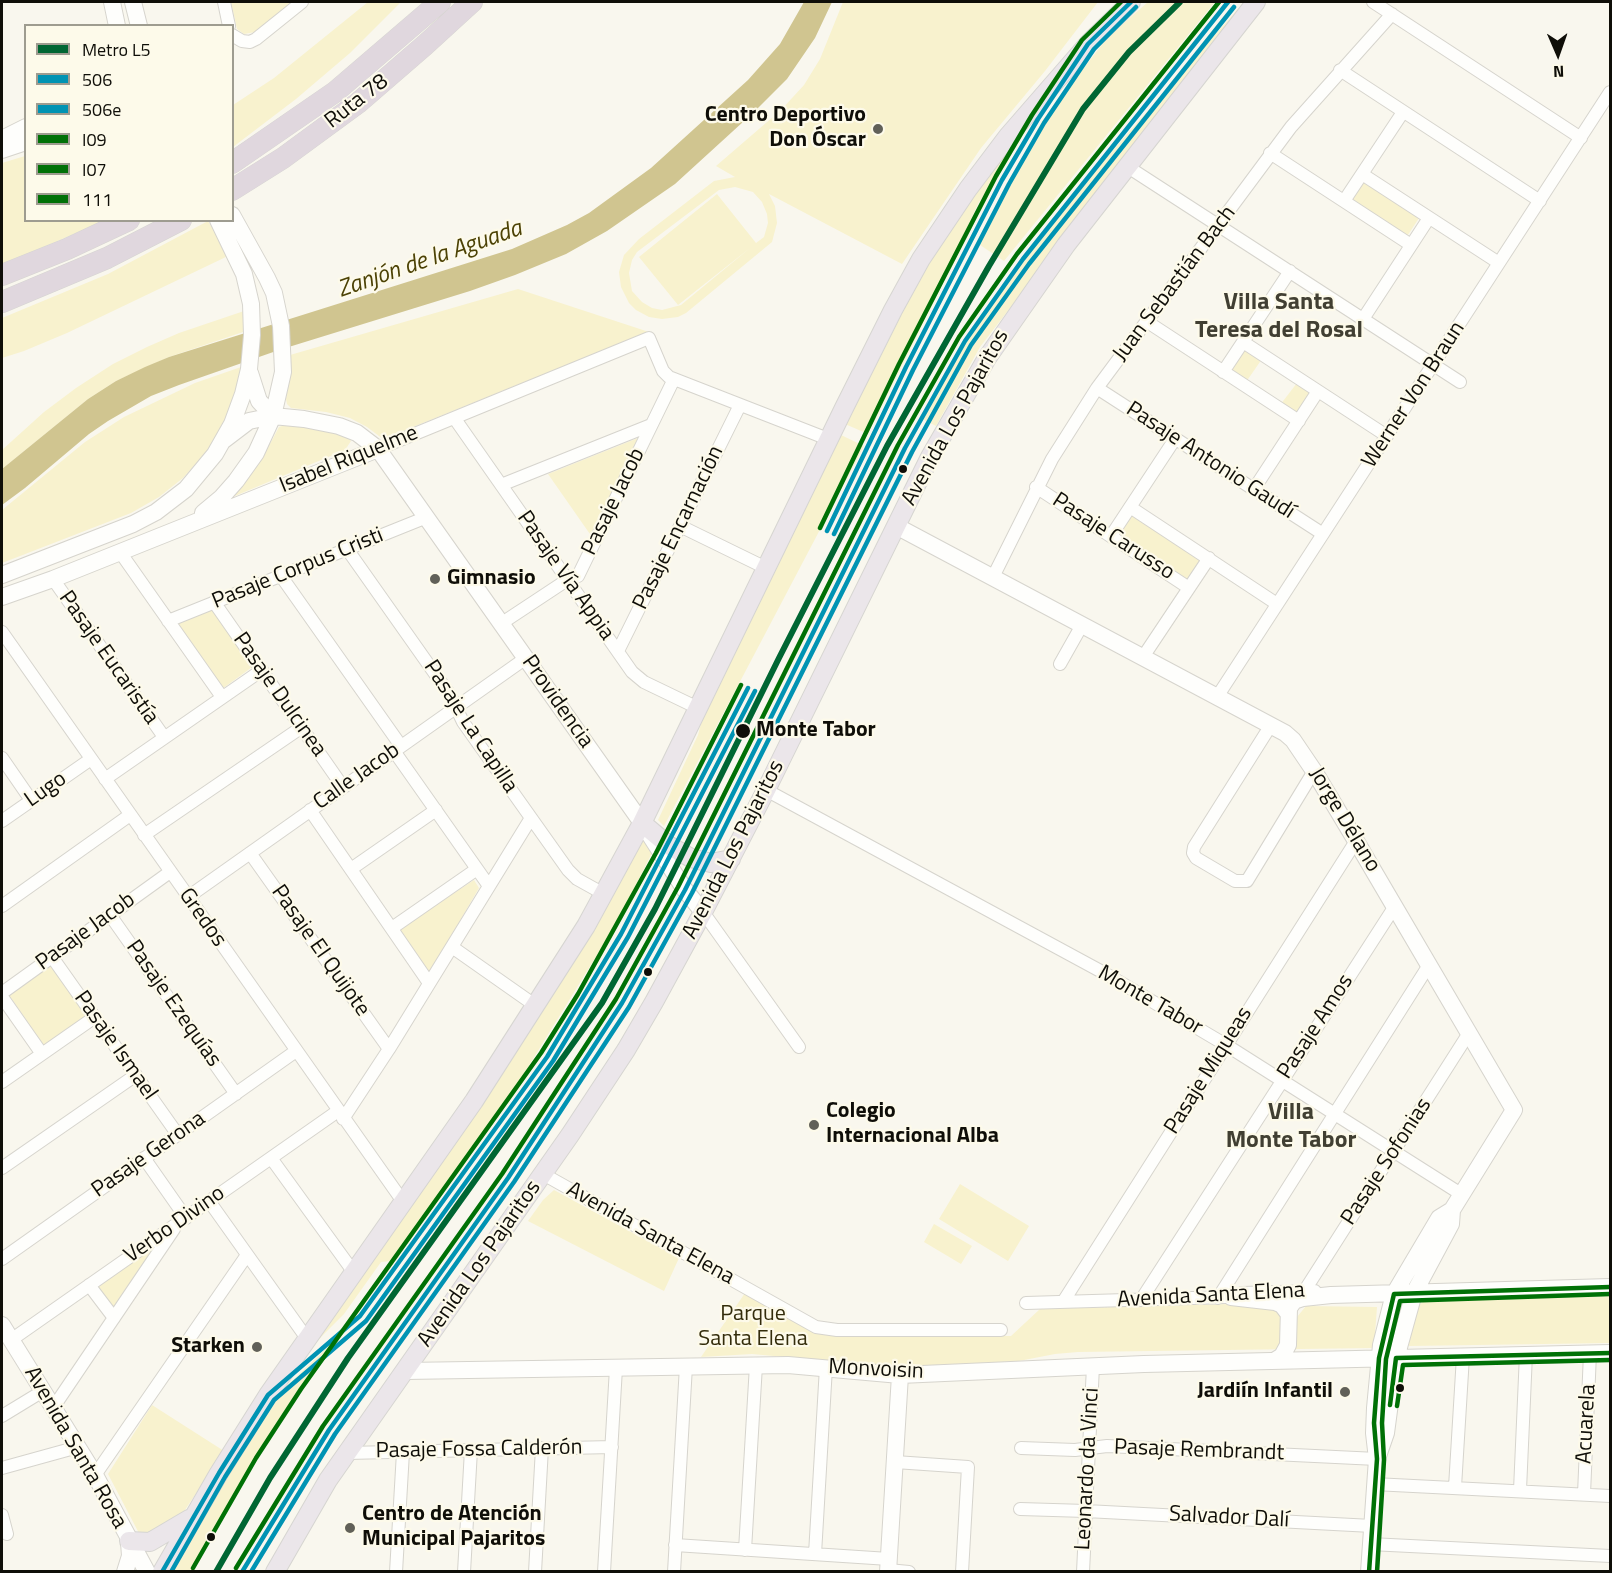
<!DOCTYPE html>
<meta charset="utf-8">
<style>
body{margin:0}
#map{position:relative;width:1612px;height:1573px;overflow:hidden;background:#f9f7ee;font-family:"Titillium Web",sans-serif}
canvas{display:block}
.frame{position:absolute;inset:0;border:3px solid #0f0e08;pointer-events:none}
.legend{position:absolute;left:24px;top:24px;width:210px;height:198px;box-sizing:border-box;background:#fdfaea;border:2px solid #9e9c90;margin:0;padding:8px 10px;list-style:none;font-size:18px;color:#0f0e08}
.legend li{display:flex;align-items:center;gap:12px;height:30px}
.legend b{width:30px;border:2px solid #9e9c90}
.north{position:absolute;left:1528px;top:24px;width:60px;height:60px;-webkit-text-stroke:4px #fdfaea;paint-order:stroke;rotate:178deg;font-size:16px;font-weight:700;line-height:24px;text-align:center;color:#0f0e08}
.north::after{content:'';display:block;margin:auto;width:21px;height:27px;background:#0f0e08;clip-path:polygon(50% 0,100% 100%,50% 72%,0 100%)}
</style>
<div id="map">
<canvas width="1612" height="1573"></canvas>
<div class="frame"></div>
<ul class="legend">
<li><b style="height:8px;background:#063"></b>Metro L5</li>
<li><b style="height:8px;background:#0093b3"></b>506</li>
<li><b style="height:8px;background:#0093b3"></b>506e</li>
<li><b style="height:8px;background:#007106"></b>I09</li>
<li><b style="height:8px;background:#007106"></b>I07</li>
<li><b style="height:8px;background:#007106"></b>111</li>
</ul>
<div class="north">N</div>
</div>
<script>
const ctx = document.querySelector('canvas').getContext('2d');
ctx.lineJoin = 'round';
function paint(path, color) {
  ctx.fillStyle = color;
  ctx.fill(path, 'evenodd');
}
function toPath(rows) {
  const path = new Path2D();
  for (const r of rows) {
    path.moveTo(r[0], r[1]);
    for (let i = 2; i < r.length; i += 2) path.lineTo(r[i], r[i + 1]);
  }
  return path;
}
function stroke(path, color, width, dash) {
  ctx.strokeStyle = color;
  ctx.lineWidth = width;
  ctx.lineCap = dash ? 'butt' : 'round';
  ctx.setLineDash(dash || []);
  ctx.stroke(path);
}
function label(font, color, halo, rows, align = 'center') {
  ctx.font = font + ' "Titillium Web",sans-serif';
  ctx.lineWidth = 4.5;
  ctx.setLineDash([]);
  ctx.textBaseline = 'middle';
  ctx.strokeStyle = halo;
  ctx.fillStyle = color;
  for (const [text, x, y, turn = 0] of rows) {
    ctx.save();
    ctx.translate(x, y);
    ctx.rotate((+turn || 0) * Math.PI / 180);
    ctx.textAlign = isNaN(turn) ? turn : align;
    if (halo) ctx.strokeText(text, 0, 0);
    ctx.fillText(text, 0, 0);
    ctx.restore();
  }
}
paint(toPath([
 [231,2,295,2,255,32,244,34,237,29],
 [368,2,401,2,350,53,296,99,233,147,233,105,274,78],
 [843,2,1098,2,1045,71,981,148,902,264,769,194,775,206,777,223,772,242,686,313,678,317,662,319,649,317,636,310,629,303,621,287,619,272,624,255,639,239,714,181,735,177,716,166,781,110,804,85,820,59],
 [735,187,753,192,762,202,767,214,768,223,764,237,756,243,717,194,639,257,678,305,750,248,681,305,662,310,652,308,642,302,632,291,629,273,632,260,637,252,719,190],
 [1148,2,1215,2,1004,261,977,243,1042,121,1108,37],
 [1244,2,1250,2,1117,169,980,347,936,426,920,418,987,308,1068,201],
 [1017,135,1021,138,978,204,939,291,868,434,845,424,922,266],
 [25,156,26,220,104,221,2,265,2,163],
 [1364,180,1419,218,1406,238,1351,200],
 [208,221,228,256,67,333,24,351,2,358,2,318,108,274],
 [518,289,649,332,383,439,367,427,350,418,326,412,291,408,287,404,286,399,290,355],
 [247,310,252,329,169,357,116,381,88,399,2,469,2,450,44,412,76,388,113,364,147,347,179,333],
 [1243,347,1262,359,1246,382,1228,370],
 [241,367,239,383,224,426,209,449,183,478,159,497,131,513,2,563,2,510,85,442,124,417,195,383],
 [1297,383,1308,391,1309,397,1297,413,1280,405],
 [288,424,342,432,351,441,345,450,230,498,264,455,279,427],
 [841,435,864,446,664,826,658,820,698,735,704,712],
 [643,436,592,537,548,474],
 [1129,512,1201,559,1186,581,1115,534],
 [215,608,255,665,222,689,176,624],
 [641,835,652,853,616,924,506,1103,391,1261,381,1262,344,1314,307,1351,509,1064,596,922],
 [474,880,479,888,429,974,399,929],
 [53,964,89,1016,45,1047,9,995],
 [960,1184,1029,1226,1008,1261,939,1219],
 [554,1190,679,1258,664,1291,528,1221,543,1200],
 [934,1224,972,1246,961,1264,924,1242],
 [158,1243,114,1308,97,1287],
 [745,1293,827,1335,1011,1336,1040,1309,1268,1303,1297,1317,1306,1306,1377,1307,1374,1348,1078,1352,1055,1354,1019,1361,894,1367,752,1354,701,1357],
 [1610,1296,1610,1343,1409,1346,1407,1340,1416,1306,1428,1299],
 [333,1342,282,1414,241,1483,193,1571,169,1572,276,1396],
 [152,1405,224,1451,181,1516,142,1539,108,1474]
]), '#f8f2ce');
paint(toPath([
 [804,2,832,2,815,38,787,79,755,111,675,184,607,231,566,254,515,275,470,291,279,350,179,385,151,396,108,421,89,434,25,488,2,505,2,469,88,399,116,381,145,367,169,357,512,249,567,225,589,213,651,168,748,80,780,44]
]), '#d0c590');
const street = toPath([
 [224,2,229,26],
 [1373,2,1581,138],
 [232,35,242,41,250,42,256,39,302,2],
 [1340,70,1540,201],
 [1270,153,1411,245],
 [1128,167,1460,382],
 [1362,174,1499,263],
 [1344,201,1403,112],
 [1363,319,1429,218],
 [1146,321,1299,421],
 [1243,342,1387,436],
 [1223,372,1290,271],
 [1097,388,1323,534],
 [455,419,632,672,644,682,698,708],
 [378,449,649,338,663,371,669,377,828,439],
 [501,485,651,425],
 [1036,487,1189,588],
 [1254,489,1318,391],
 [1130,507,1277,604],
 [680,526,766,568],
 [1111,536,1175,439],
 [347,549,450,695,463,722,568,870,577,879,604,894],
 [120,552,222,697],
 [281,576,401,746],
 [993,577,1052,459,1097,388,1291,127,1392,14],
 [53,579,164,737],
 [214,602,343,787],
 [168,621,427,517],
 [502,623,561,584,578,576,674,379],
 [2,632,404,1203],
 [618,651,740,405],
 [1143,657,1209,558],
 [1060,664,1082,625],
 [1217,697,1610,92],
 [1271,725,1194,847,1193,853,1196,858,1235,881,1247,881,1314,771],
 [394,751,489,886],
 [2,758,31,800],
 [105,779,262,670],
 [766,790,1106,974,1226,1045,1461,1194],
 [310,810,429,983],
 [2,821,91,759],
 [144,835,302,727],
 [250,853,389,1049],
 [351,869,436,810],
 [188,897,526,658],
 [2,906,130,815],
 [703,912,799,1047],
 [110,915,236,1094],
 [392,928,477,869],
 [452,947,536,1006],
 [52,957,178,1135],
 [2,993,170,872],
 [2,997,42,1054],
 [2,1082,95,1017],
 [343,1119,389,1049,531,818],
 [144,1158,186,1218],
 [271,1158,355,1274],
 [2,1168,136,1075],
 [543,1174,816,1327,837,1330,1001,1330],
 [209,1201,308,1340],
 [2,1259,296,1051],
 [89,1285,114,1318],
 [1305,1290,1469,1033],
 [1242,1293,1315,1291],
 [1218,1298,1429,965],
 [1141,1300,1395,906],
 [1063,1302,1356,841],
 [1026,1303,1226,1297],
 [11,1340,338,1111],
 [53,1408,174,1229],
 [2,1416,43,1391],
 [1021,1448,1075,1450,1107,1446,1377,1459],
 [347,1453,612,1447],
 [895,1462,968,1467,962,1572],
 [2,1468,78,1447],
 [95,1475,247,1255],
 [1374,1484,1610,1496],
 [1455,1487,1463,1356],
 [1520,1490,1526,1354],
 [1584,1494,1590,1353],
 [1020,1509,1086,1511,1372,1526],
 [2,1515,7,1534],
 [1370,1544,1610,1556],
 [675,1545,889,1559],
 [745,1550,756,1365],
 [815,1554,826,1367],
 [888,1570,909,1572],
 [396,1572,403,1452],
 [464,1572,471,1450],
 [535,1572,542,1448],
 [604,1572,616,1368],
 [674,1572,686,1366],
 [1083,1572,1093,1366]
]);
const secondary = toPath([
 [112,2,117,26],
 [133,2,139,26],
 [2,139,26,127],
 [2,150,26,142],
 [250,373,259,401,273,416],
 [224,440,249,421,273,416,304,419,339,426,357,433,378,449,642,823,685,890,703,912],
 [203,513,221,498,236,481,256,453,273,416,283,372,281,326,274,293,267,278,232,215],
 [896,526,1285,733,1293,740,1314,771,1356,841,1514,1110,1452,1210,1451,1224,1414,1293,1396,1358,1386,1433,1377,1459],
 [2,575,133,524,156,512,186,489,215,454,232,424,243,394,249,369,252,335,251,304,244,274,218,220],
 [2,597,53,579,378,449],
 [1231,1297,1275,1302,1282,1305,1288,1313],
 [2,1325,95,1475,147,1572],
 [1274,1361,1282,1356,1288,1345,1289,1308,1294,1301,1303,1298,1331,1295,1610,1287],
 [405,1371,788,1365,900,1375,1144,1364,1610,1353],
 [125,1572,130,1556,129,1542],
 [888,1572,900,1375],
 [1369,1572,1377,1459,1374,1433,1375,1408,1381,1345,1394,1294,1439,1218,1452,1210]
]);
const primary = toPath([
 [642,823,668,845,691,858,711,863,731,859],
 [129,1541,150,1542,189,1519],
 [162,1572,219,1473,268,1395,474,1101,586,926,642,823,844,408,893,310,921,259,968,189,1008,136,1088,44,1131,2],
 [275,1572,328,1480,570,1135,626,1050,654,1002,703,912,766,790,930,457,987,358,1066,245,1256,2]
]);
const highway = toPath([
 [232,163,335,92,440,2],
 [232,190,283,158,358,103,425,45,472,2],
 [2,275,67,249,129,220],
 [2,302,107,258,181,220]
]);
stroke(street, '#d6d4cd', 14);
stroke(secondary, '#d6d4cd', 18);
stroke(primary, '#d6d5d1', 20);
stroke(highway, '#d6d5d1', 22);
stroke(street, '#fefefc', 12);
stroke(secondary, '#fefefc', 16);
stroke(primary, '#ebe6ea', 18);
stroke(highway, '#e0d7de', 21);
stroke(toPath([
 [827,531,906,367,1002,180,1038,119,1088,44,1131,2],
 [162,1572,219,1473,268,1395,360,1316,547,1057,621,934,748,688],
 [242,1572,329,1430,508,1178,622,1003,685,890,905,448,965,341,1023,259,1228,2]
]), '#0093b3', 4.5);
stroke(toPath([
 [834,534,913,370,1009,184,1044,123,1094,49,1136,7],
 [171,1572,225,1477,274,1400,366,1321,553,1061,628,937,755,691],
 [251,1572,335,1434,514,1182,629,1007,692,893,912,452,971,345,1029,264,1234,7]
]), '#0093b3', 4.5);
stroke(toPath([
 [820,528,899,364,996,176,1032,115,1082,40,1121,2],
 [193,1568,256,1458,301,1389,541,1053,578,994,656,853,741,685],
 [236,1568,323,1426,502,1174,616,999,678,887,898,445,959,337,1017,254,1219,2]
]), '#007106', 4.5);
stroke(toPath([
 [1390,1405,1396,1358,1610,1353],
 [1369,1572,1377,1459,1374,1423,1379,1358,1394,1294,1610,1287]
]), '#007106', 4.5);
stroke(toPath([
 [1397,1406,1403,1365,1610,1360],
 [1377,1572,1384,1460,1382,1423,1386,1359,1400,1301,1610,1294]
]), '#007106', 4.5);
stroke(toPath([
 [216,1572,270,1478,348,1358,602,1003,655,909,779,658,887,446,989,266,1083,109,1129,52,1180,2]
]), '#063', 6);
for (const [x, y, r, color] of [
 [878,129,6,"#616058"],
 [903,469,5,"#0f0e08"],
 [435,579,6,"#616058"],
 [743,731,8,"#0f0e08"],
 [648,972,5,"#0f0e08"],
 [814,1125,6,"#616058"],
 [257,1347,6,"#616058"],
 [1400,1388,5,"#0f0e08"],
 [1345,1392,6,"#616058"],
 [350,1528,6,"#616058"],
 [211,1537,5,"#0f0e08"]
]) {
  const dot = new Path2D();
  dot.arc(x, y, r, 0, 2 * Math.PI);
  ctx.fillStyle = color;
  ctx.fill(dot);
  stroke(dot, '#fdfaea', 2);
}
label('22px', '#0f0e08', '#fdfaea', [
 ["Ruta 78",357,102,-38],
 ["Juan Sebastián Bach",1175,284,-53],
 ["Werner Von Braun",1414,395,-57],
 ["Avenida Los Pajaritos",956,418,-61],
 ["Isabel Riquelme",349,460,-22],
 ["Pasaje Antonio Gaudí",1210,461,33],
 ["Pasaje Jacob",614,502,-64],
 ["Pasaje Encarnación",679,528,-64],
 ["Pasaje Carusso",1113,537,33],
 ["Pasaje Corpus Cristi",298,569,-22],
 ["Pasaje Vía Appia",565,576,55],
 ["Pasaje Eucaristía",108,658,55],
 ["Pasaje Dulcinea",279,695,55],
 ["Providencia",557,702,55],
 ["Pasaje La Capilla",470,727,57],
 ["Calle Jacob",357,777,-35],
 ["Lugo",46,790,-35],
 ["Jorge Délano",1344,820,59],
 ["Avenida Los Pajaritos",734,850,-63],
 ["Gredos",202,918,55],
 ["Pasaje Jacob",86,932,-36],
 ["Pasaje El Quijote",320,951,55],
 ["Monte Tabor",1150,1001,30],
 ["Pasaje Ezequías",173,1004,55],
 ["Pasaje Amos",1316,1027,-57],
 ["Pasaje Ismael",115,1046,55],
 ["Pasaje Miqueas",1209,1071,-58],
 ["Pasaje Gerona",149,1155,-35],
 ["Pasaje Sofonias",1387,1162,-57],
 ["Verbo Divino",175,1225,-35],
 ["Avenida Santa Elena",650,1234,29],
 ["Avenida Los Pajaritos",480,1264,-55],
 ["Avenida Santa Elena",1211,1296,-3],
 ["Monvoisin",876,1370,3],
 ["Acuarela",1587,1424,-87],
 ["Avenida Santa Rosa",75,1448,60],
 ["Pasaje Fossa Calderón",479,1450,-1],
 ["Pasaje Rembrandt",1199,1451,2],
 ["Leonardo da Vinci",1088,1469,-87],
 ["Salvador Dalí",1229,1518,3]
]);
label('bold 22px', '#0f0e08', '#fdfaea', [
 ["Centro Deportivo",866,116],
 ["Don Óscar",866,141],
 ["Gimnasio",447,579,"left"],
 ["Colegio",826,1112,"left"],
 ["Internacional Alba",826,1137,"left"],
 ["Starken",245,1347],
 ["Jardiín Infantil",1333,1392],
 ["Centro de Atención",362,1515,"left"],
 ["Municipal Pajaritos",362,1540,"left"]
], 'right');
label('bold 22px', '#0f0e08', '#fdfaea', [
 ["Monte Tabor",756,731]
], 'left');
label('22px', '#332c0b', '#fdfaea', [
 ["Parque",753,1315],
 ["Santa Elena",753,1340]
]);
label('italic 24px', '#4c4205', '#fdfaea', [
 ["Zanjón de la Aguada",430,260,-19]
]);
label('bold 24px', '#413f32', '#fdfaea', [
 ["Villa Santa",1279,303],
 ["Teresa del Rosal",1279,331],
 ["Villa",1291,1113],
 ["Monte Tabor",1291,1141]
]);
</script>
